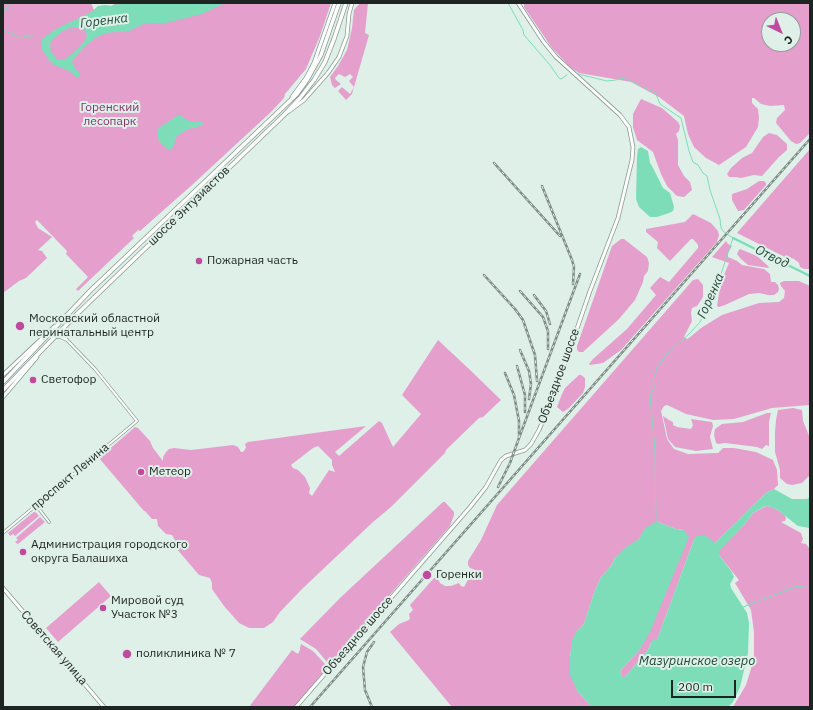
<!DOCTYPE html>
<meta charset="utf-8">
<style>
body{margin:0}
#map{position:relative;width:813px;height:710px;overflow:hidden;background:#def0e8;font-family:"IBM Plex Sans",sans-serif}
canvas{display:block}
.frame{position:absolute;inset:0;border:4px solid #1e2422;pointer-events:none}
.north{position:absolute;left:761px;top:12px;width:40px;height:40px;box-sizing:border-box;background:#def0e8;border:1px solid #919e99;border-radius:50%;rotate:137deg;font-size:11px;font-weight:700;line-height:16px;text-align:center;color:#1e2422}
.north::after{content:'';display:block;margin:auto;width:14px;height:18px;background:#c14a9f;clip-path:polygon(50% 0,100% 100%,50% 72%,0 100%)}
.scale{position:absolute;left:671px;top:680px;width:65px;height:18px;box-sizing:border-box;border:2px solid #1e2422;border-top:0;padding-left:5px;font-size:12px;line-height:14px;white-space:nowrap;color:#1e2422;-webkit-text-stroke:3px #def0e8;paint-order:stroke}
</style>
<div id="map">
<canvas width="813" height="710"></canvas>
<div class="frame"></div>
<div class="north">С</div>
<div class="scale">200 m</div>
</div>
<script>
const ctx = document.querySelector('canvas').getContext('2d');
ctx.lineJoin = 'round';
function paint(path, color) {
  ctx.fillStyle = color;
  ctx.fill(path, 'evenodd');
}
function toPath(rows) {
  const path = new Path2D();
  for (const r of rows) {
    path.moveTo(r[0], r[1]);
    for (let i = 2; i < r.length; i += 2) path.lineTo(r[i], r[i + 1]);
  }
  return path;
}
function stroke(path, color, width, dash) {
  ctx.strokeStyle = color;
  ctx.lineWidth = width;
  ctx.lineCap = dash ? 'butt' : 'round';
  ctx.setLineDash(dash || []);
  ctx.stroke(path);
}
function label(font, color, halo, rows, align = 'center') {
  ctx.font = font + ' "IBM Plex Sans",sans-serif';
  ctx.lineWidth = 4;
  ctx.setLineDash([]);
  ctx.textBaseline = 'middle';
  ctx.strokeStyle = halo;
  ctx.fillStyle = color;
  for (const [text, x, y, turn = 0] of rows) {
    ctx.save();
    ctx.translate(x, y);
    ctx.rotate((+turn || 0) * Math.PI / 180);
    ctx.textAlign = isNaN(turn) ? turn : align;
    if (halo) ctx.strokeText(text, 0, 0);
    ctx.fillText(text, 0, 0);
    ctx.restore();
  }
}
paint(toPath([
 [3,3,91,3,94,10,98,6,111,6,117,3,331,3,320,36,306,69,285,94,284,98,271,112,192,185,140,231,138,230,132,236,134,238,78,291,76,289,88,277,66,254,67,251,37,220,35,222,38,228,52,237,38,250,42,251,47,258,26,278,19,281,3,293],
 [360,3,368,3,365,33,369,35,352,94,346,100,338,91,342,87,350,94,354,87,349,81,353,77,350,74,345,77,339,74,335,78,336,80,341,84,335,88,332,85,330,77,338,66,347,50,352,28,354,10],
 [524,3,810,3,810,133,800,143,796,144,791,141,776,123,777,118,785,110,784,105,770,106,761,104,754,98,752,98,752,103,758,109,759,118,758,127,746,147,719,165,706,158,694,147,688,134,684,116,659,97,631,82,579,73,570,67,552,48,524,7],
 [769,20,793,20,793,44,769,44],
 [641,99,662,108,678,122,680,126,679,131,676,134,678,140,678,165,684,176,690,182,692,190,684,197,677,196,667,186,661,174,653,152,637,140,633,127,633,114],
 [769,133,777,135,787,144,787,150,779,157,762,176,754,175,741,178,735,177,729,177,727,174,731,168,742,158,752,153,763,137],
 [810,149,810,269,804,269,800,267,799,263,794,259,789,257,787,258,737,233],
 [759,181,764,181,766,183,766,185,744,210,738,211,732,200,732,194,747,189],
 [693,214,711,223,718,231,719,235,717,242,621,350,603,363,590,365,589,364,593,359,627,329,656,295,650,288,660,277,669,282,698,248,698,245,693,239,691,239,670,261,657,248,658,242,646,232,646,229,685,222],
 [621,239,624,239,647,257,649,263,648,271,644,276,643,282,635,300,619,319,583,352,579,352,577,350,577,346,612,246],
 [726,241,728,244,732,246,728,253,728,257,737,261,742,265,764,269,770,274,771,282,775,282,778,285,779,289,778,292,774,295,768,295,759,293,749,294,725,305,719,307,717,306,721,282,729,263,712,257],
 [740,249,757,256,768,266,769,268,748,265,741,259,737,254,739,250],
 [698,279,703,285,703,297,697,306,692,308,691,313,692,321,684,337,687,339,689,338,701,328,722,315,759,303,779,302,784,298,785,291,781,286,780,283,784,281,799,281,810,286,810,405,772,408,734,419,713,420,686,414,667,405,664,406,661,411,667,439,674,449,688,454,718,453,723,448,734,448,756,452,773,460,777,470,778,485,774,489,766,493,715,543,695,537,657,640,651,643,648,650,625,677,622,677,620,671,640,649,684,530,676,529,658,522,642,534,639,539,615,558,611,566,601,577,594,593,584,624,577,631,571,649,570,659,575,684,578,692,592,707,452,707,390,632,399,624,409,620,410,618,409,614,413,610,410,605,434,578,437,577,440,583,445,586,451,586,459,583,461,586,464,587,470,576,479,577,477,573,475,570,470,568,468,565,468,561,481,540,497,505,693,280],
 [438,340,468,368,501,400,483,417,479,418,446,450,445,453,391,507,373,522,302,589,280,612,273,622,264,628,249,628,239,623,224,606,212,589,212,583,210,578,199,575,176,548,176,542,172,535,166,534,158,526,157,519,152,519,145,511,144,511,99,458,135,427,138,428,150,441,153,448,163,461,163,457,166,452,169,449,174,448,191,450,233,445,238,447,241,452,243,452,246,448,245,444,248,442,366,426,335,452,339,456,379,421,382,423,393,447,421,414,402,395],
 [318,446,332,460,332,465,335,472,329,470,312,496,309,493,310,488,305,477,298,470,293,468,291,465,313,448],
 [579,375,581,375,585,378,585,387,583,393,569,408,563,412,557,407,562,394,565,388],
 [793,408,802,410,803,421,810,438,810,475,802,483,792,485,787,484,780,478,780,470,775,452,775,432,776,420,778,410],
 [767,413,771,413,769,422,769,446,766,445,762,449,757,447,725,443,718,444,716,443,714,435,715,429,722,424,743,422],
 [663,416,669,420,673,422,673,425,677,427,691,429,693,425,691,419,712,422,713,426,710,437,713,449,696,451,675,447,668,439],
 [443,502,445,502,454,512,454,515,450,526,332,661,327,662,316,649,300,639,340,598],
 [766,506,772,507,784,514,786,518,785,521,781,522,801,533,803,539,801,543,806,544,810,549,810,707,733,707,746,685,754,659,754,632,751,610,735,583,739,580,719,555,719,550,744,525,753,513],
 [35,511,39,516,15,536,13,534,10,536,8,533],
 [40,517,45,522,18,544,15,542,18,540,16,538],
 [99,582,111,596,58,642,46,628],
 [301,644,313,651,325,664,326,669,294,707,249,707,292,650,298,654,300,650,300,648]
]), '#e59fcd');
paint(toPath([
 [118,3,225,3,202,14,166,23,146,23,129,31,106,33,97,37,84,47,73,60,72,62,75,68,80,74,79,78,76,77,69,71,54,65,49,60,41,48,42,39,56,29,93,11,98,6,105,5,112,6],
 [72,27,84,29,86,32,87,36,83,43,72,54,64,60,57,59,51,52,50,45,51,41,63,31],
 [177,116,181,116,189,121,202,122,204,124,195,128,188,129,177,136,172,149,169,150,159,142,157,131,160,127],
 [641,147,648,151,650,163,653,168,663,188,670,193,674,207,673,211,669,213,657,217,650,217,639,207,636,199,637,158,638,149],
 [774,489,792,499,807,499,810,497,810,528,798,526,779,511,772,507,765,506,753,513,744,525,719,551,719,555,732,572,734,577,730,584,731,588,747,613,749,623,748,653,740,687,733,702,728,707,592,707,578,692,570,675,570,658,572,640,577,631,584,624,594,593,601,577,611,566,615,558,625,548,639,539,645,528,656,522,658,522,676,529,684,530,689,537,650,632,640,649,620,671,622,677,625,677,648,650,653,639,657,640,695,537,700,535,706,536,715,543,766,493]
]), '#7cddb8');
stroke(toPath([
 [508,3,523,30,524,35,550,65,559,78,561,79,567,75],
 [3,13,11,3],
 [3,30,21,38,27,36,33,36],
 [578,74,607,81,616,80,621,78,629,80,640,86],
 [644,88,652,91,656,94,660,104,681,118,689,151,693,162,698,165,703,173,707,176,710,190,720,219,721,228,724,232,733,238,713,298,700,322,690,333,667,354,657,368,653,379,654,387,650,396,655,450,656,522],
 [743,607,797,586,810,588]
]), '#7cddb8', 1);
stroke(toPath([
 [733,238,810,276]
]), '#7cddb8', 2.5);
const minor = toPath([
 [56,337,60,337,67,340,64,335,64,328],
 [36,505,49,522],
 [3,533,137,421,95,369,67,340]
]);
const major = toPath([
 [292,97,306,78,314,63,335,3],
 [288,112,304,100,328,73,339,57,347,36,349,14,352,3],
 [3,375,55,326],
 [3,397,37,357],
 [3,588,104,707],
 [296,707,471,506,486,487,501,460,506,456,525,450,531,444,539,430,553,398,590,291,618,218,632,160,633,147,629,127,620,115,556,57,543,41,518,3]
]);
const highway = toPath([
 [3,382,91,290,297,94,307,80,321,55,339,3],
 [3,390,77,314,285,114,300,98,314,80,325,62,334,39,346,3]
]);
stroke(minor, '#889991', 3.5);
stroke(major, '#889991', 4.5);
stroke(highway, '#889991', 5);
stroke(minor, '#fff', 2);
stroke(major, '#fff', 3);
stroke(highway, '#fff', 3.5);
const rail = toPath([
 [494,163,560,236],
 [542,186,572,260,574,267,573,284],
 [484,275,515,309,523,320,535,355,537,381],
 [520,291,543,317,548,331,548,349],
 [534,295,546,311,550,324],
 [520,350,529,371,531,384,529,399],
 [517,366,525,395,525,412],
 [519,438,580,274],
 [498,487,510,463,519,438,519,421,514,395,505,373],
 [310,707,810,139],
 [372,707,365,690,363,667,367,652,374,642]
]);
stroke(rail, '#7f8b86', 2.5);
stroke(rail, '#def0e8', 1, [3]);
for (const [x, y, r, color] of [
 [199,261,4,"#c14a9f"],
 [20,326,5,"#c14a9f"],
 [33,380,4,"#c14a9f"],
 [141,472,4,"#c14a9f"],
 [23,552,4,"#c14a9f"],
 [427,575,5,"#c14a9f"],
 [103,608,4,"#c14a9f"],
 [127,654,5,"#c14a9f"]
]) {
  const dot = new Path2D();
  dot.arc(x, y, r, 0, 2 * Math.PI);
  ctx.fillStyle = color;
  ctx.fill(dot);
  stroke(dot, '#def0e8', 1.5);
}
label('12px', '#87326f', '#def0e8', [
 ["Горенский",110,108],
 ["лесопарк",110,122]
]);
label('12px', '#1e2422', '#def0e8', [
 ["шоссе Энтузиастов",189,206,-44],
 ["Объездное шоссе",559,376,-70],
 ["проспект Ленина",70,477,-40],
 ["Объездное шоссе",358,636,-49],
 ["Советская улица",54,648,49]
]);
label('12px', '#1e2422', '#def0e8', [
 ["Пожарная часть",207,261],
 ["Московский областной",29,319],
 ["перинатальный центр",29,333],
 ["Светофор",41,380],
 ["Метеор",149,472],
 ["Администрация городского",31,545],
 ["округа Балашиха",31,559],
 ["Горенки",436,575],
 ["Мировой суд",111,601],
 ["Участок №3",111,615],
 ["поликлиника № 7",136,654]
], 'left');
label('italic 13px', '#1e4839', '#def0e8', [
 ["Горенка",104,21,-7],
 ["Отвод",772,257,26],
 ["Горенка",711,296,-66],
 ["Мазуринское озеро",697,661]
]);
</script>
